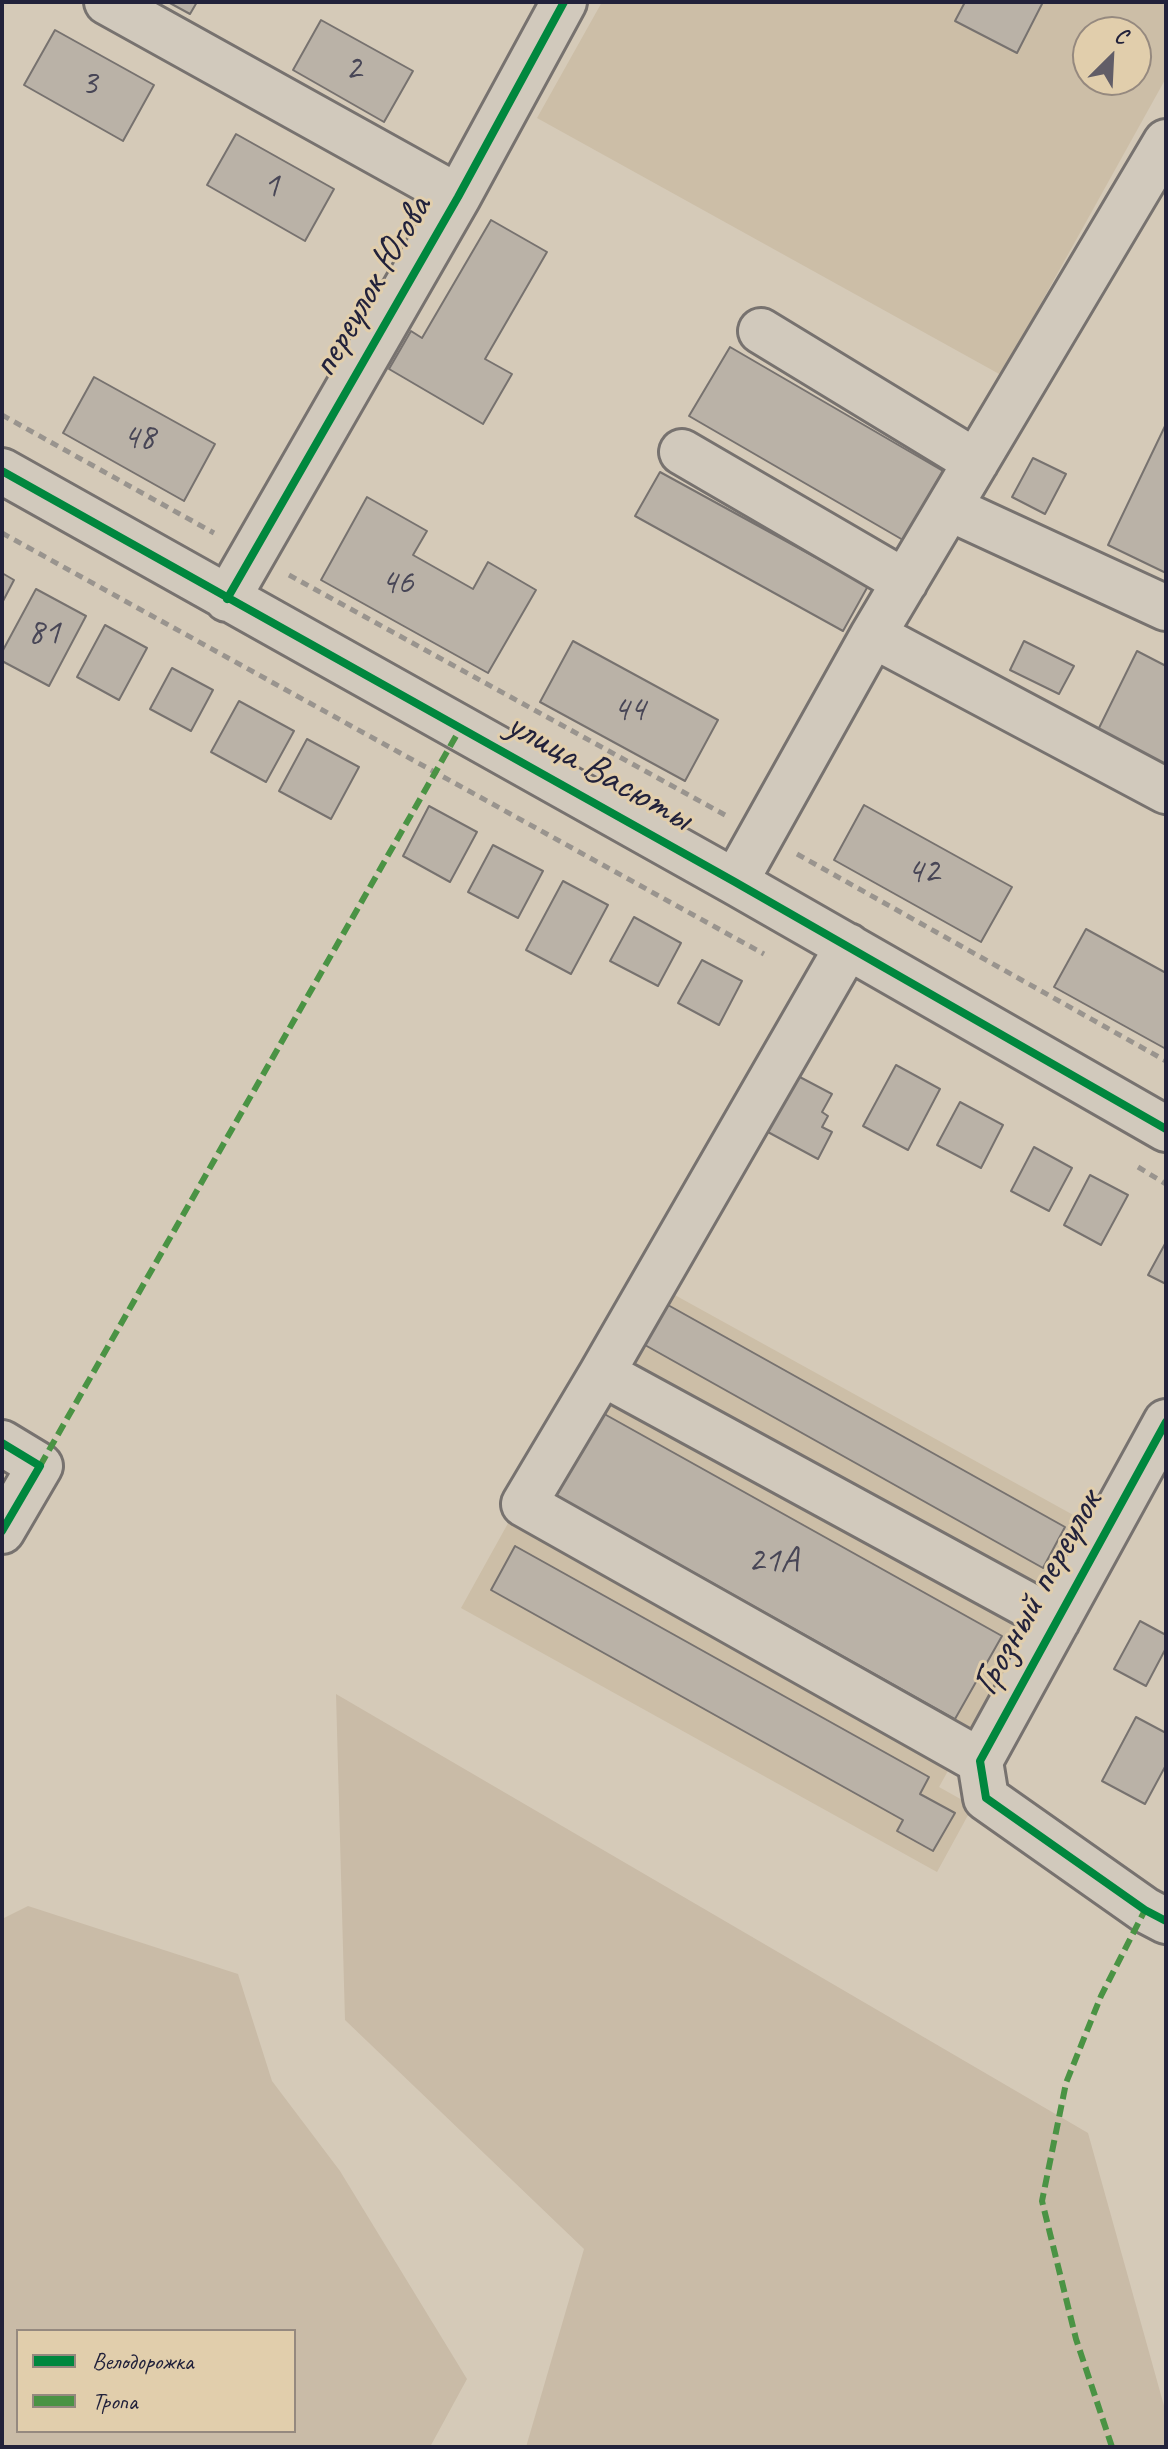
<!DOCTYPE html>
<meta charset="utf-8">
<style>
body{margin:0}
#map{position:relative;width:1168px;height:2449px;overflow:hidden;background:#d5cab8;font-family:Caveat,sans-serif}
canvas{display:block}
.frame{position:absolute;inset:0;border:4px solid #22223b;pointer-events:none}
.legend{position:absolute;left:16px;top:2329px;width:280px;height:104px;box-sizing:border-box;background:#e1ceac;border:2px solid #95897f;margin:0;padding:10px 14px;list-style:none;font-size:24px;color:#22223b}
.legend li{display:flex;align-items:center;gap:16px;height:40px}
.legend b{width:40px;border:2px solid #95897f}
.north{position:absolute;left:1072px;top:16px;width:80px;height:80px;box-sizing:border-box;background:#e1ceac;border:2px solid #95897f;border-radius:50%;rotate:24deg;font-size:22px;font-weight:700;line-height:32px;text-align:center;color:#22223b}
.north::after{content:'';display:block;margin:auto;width:28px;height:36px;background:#615d67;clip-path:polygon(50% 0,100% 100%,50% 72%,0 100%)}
</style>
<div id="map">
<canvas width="1168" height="2449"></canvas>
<div class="frame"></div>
<ul class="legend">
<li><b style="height:10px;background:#00873e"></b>Велодорожка</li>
<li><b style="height:10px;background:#4a9344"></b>Тропа</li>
</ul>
<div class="north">С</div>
</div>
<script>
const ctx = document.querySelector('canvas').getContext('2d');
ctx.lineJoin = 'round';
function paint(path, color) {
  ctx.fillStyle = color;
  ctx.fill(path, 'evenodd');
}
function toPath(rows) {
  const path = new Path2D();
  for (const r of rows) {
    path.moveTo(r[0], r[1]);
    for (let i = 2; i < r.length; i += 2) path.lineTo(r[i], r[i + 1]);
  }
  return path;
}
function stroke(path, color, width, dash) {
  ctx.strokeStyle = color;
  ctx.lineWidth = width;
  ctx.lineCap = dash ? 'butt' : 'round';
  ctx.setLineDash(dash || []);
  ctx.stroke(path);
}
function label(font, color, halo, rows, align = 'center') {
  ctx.font = font + ' Caveat,sans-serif';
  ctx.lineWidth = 6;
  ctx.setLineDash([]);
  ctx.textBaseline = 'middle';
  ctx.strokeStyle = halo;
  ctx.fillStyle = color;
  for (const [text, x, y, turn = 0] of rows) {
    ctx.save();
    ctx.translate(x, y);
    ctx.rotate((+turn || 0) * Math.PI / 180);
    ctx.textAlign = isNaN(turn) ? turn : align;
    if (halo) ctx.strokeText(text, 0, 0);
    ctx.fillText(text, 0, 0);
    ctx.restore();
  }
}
paint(toPath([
 [602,2,1166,2,1166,78,1001,375,537,118],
 [1088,32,1136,32,1136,80,1088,80],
 [644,1278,1086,1522,939,1787,973,1806,937,1872,461,1608]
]), '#ccbea7');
paint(toPath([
 [336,1694,1088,2133,1166,2413,1166,2447,526,2447,584,2249,345,2020],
 [28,1906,238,1974,272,2081,340,2171,467,2379,430,2447,2,2447,2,1919],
 [18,2331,294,2331,294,2431,18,2431]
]), '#c9bba7');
const building = toPath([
 [168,2,197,2,190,14,168,2],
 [965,2,1043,2,1017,53,955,21,965,2],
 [321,20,413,71,384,122,293,70,321,20],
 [55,30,154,85,123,141,24,85,55,30],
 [236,134,334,189,305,241,207,185,236,134],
 [491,220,547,252,485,359,512,374,483,424,389,369,411,331,422,338,491,220],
 [730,347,943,471,903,540,689,416,730,347],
 [94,377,215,444,184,501,63,433,94,377],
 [1166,424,1166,573,1108,545,1166,424],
 [1033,458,1066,474,1045,514,1012,497,1033,458],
 [660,472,868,586,843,631,635,516,660,472],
 [367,497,427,531,413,555,473,589,488,562,536,590,488,673,321,580,367,497],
 [2,573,14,580,2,603,2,573],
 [36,589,86,616,49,686,2,661,2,652,36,589],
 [105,625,147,648,119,700,77,677,105,625],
 [573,641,718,720,685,781,540,702,573,641],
 [1024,641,1074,666,1059,694,1010,670,1024,641],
 [1137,651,1166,666,1166,767,1097,732,1137,651],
 [172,668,213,690,191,731,150,709,172,668],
 [239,701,294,731,266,782,211,752,239,701],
 [307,739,359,767,331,819,279,791,307,739],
 [864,805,1012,887,981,942,834,860,864,805],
 [429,806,477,832,450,882,403,856,429,806],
 [493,845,543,871,518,918,468,892,493,845],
 [563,881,608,905,571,974,526,950,563,881],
 [634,917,681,943,658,986,610,961,634,917],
 [1086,929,1166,973,1166,1049,1054,987,1086,929],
 [702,960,742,981,719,1025,678,1003,702,960],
 [896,1065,940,1089,908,1150,863,1126,896,1065],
 [796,1075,832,1094,822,1112,828,1116,822,1127,832,1132,818,1159,766,1131,796,1075],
 [960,1102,1003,1125,981,1168,937,1145,960,1102],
 [1034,1147,1072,1168,1049,1211,1011,1191,1034,1147],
 [1090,1175,1128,1195,1101,1245,1064,1225,1090,1175],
 [1166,1242,1166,1284,1148,1275,1166,1242],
 [659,1300,1065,1527,1043,1568,636,1340,659,1300],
 [590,1406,1002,1636,955,1719,543,1488,590,1406],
 [515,1546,929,1777,920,1794,955,1813,933,1851,897,1831,903,1820,491,1590,515,1546],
 [1140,1621,1166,1635,1166,1648,1146,1686,1114,1669,1140,1621],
 [1136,1717,1166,1733,1166,1765,1145,1804,1102,1781,1136,1717]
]);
paint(building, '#bab2a7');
stroke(building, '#77726f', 2);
const minor = toPath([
 [107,2,458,197],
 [761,331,976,462],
 [682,452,905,582],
 [2,471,735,882,1166,1129],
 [949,508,1166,608],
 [227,599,458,197,564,2],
 [873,635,1166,791],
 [735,882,873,635,1166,142],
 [848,946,602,1373,1057,1621],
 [602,1373,524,1504,980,1761],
 [1166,1422,980,1761,986,1798,1145,1910,1166,1921],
 [2,1443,40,1466,2,1531]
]);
stroke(minor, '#77726f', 50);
stroke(toPath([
 [2,415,214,533],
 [2,533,764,954],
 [289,575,725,815],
 [797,854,1166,1061],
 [1138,1167,1166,1184]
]), '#99948e', 5, [8, 6]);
stroke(minor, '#d1c9bc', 44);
stroke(toPath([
 [40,1466,460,729],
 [1112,2447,1076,2339,1042,2201,1066,2083,1101,1996,1145,1910]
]), '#4a9344', 6, [12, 6]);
stroke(toPath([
 [2,471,735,882,1166,1129],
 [227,599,458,197,564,2],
 [1166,1422,980,1761,986,1798,1145,1910,1166,1921],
 [2,1443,40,1466,2,1531]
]), '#00873e', 8);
label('36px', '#484656', null, [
 ["2",353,70],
 ["3",89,85],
 ["1",271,187],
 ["48",139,439],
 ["46",397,584],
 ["81",44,634],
 ["44",629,711],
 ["42",923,873],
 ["21А",773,1562]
]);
label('40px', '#22223b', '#e1ceac', [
 ["переулок Югова",372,287,-60],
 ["улица Васюты",599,772,29],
 ["Грозный переулок",1038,1593,-61]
]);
</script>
